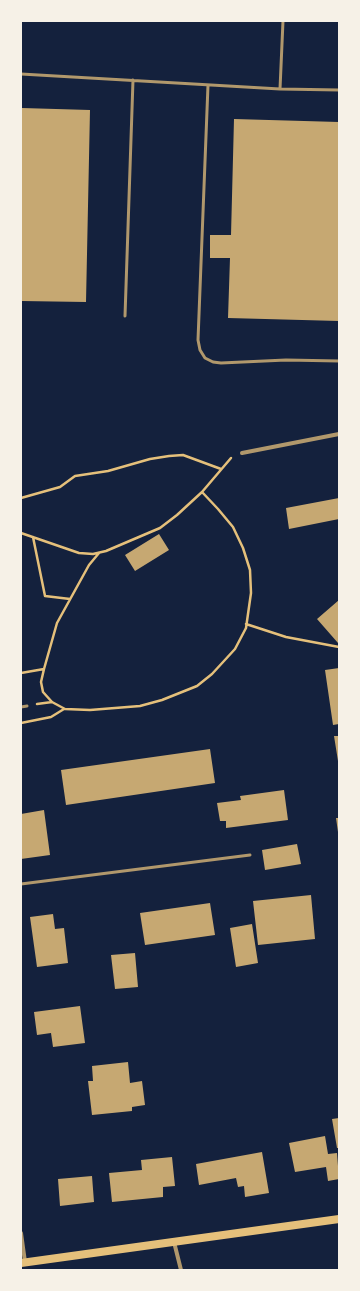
<!DOCTYPE html>
<style>
body{margin:0}
#map{position:relative;width:360px;height:1291px;overflow:hidden;background:#14213d;font-family:"Libre Baskerville",serif}
canvas{display:block}
.frame{position:absolute;inset:0;border:22px solid #f6f1e7;pointer-events:none}
</style>
<div id="map">
<canvas width="360" height="1291"></canvas>
<div class="frame"></div>
</div>
<script>
const ctx = document.querySelector('canvas').getContext('2d');
ctx.lineJoin = 'round';
function paint(path, color) {
  ctx.fillStyle = color;
  ctx.fill(path, 'evenodd');
}
function toPath(rows) {
  const path = new Path2D();
  for (const r of rows) {
    path.moveTo(r[0], r[1]);
    for (let i = 2; i < r.length; i += 2) path.lineTo(r[i], r[i + 1]);
  }
  return path;
}
function stroke(path, color, width, dash) {
  ctx.strokeStyle = color;
  ctx.lineWidth = width;
  ctx.lineCap = dash ? 'butt' : 'round';
  ctx.setLineDash(dash || []);
  ctx.stroke(path);
}
paint(toPath([
 [21,105,22,108,90,110,86,302,21,301],
 [234,119,339,122,339,321,228,318,230,258,210,258,210,235,231,235],
 [339,498,339,519,289,529,286,508],
 [159,534,169,550,135,571,125,555],
 [339,600,339,642,338,643,317,619],
 [339,668,339,724,333,725,325,670],
 [334,736,339,736,339,761,338,761],
 [210,749,215,783,66,805,61,770],
 [284,790,288,820,226,828,226,821,220,821,217,803,241,800,240,796],
 [44,810,50,855,21,859,21,814],
 [336,818,339,818,339,832,338,832],
 [297,844,301,864,265,870,262,850],
 [311,895,315,939,258,945,253,901],
 [210,903,215,935,145,945,140,913],
 [53,914,55,929,64,928,68,963,37,967,30,917],
 [252,924,258,963,236,967,230,928],
 [135,953,138,987,115,989,111,955],
 [80,1006,85,1043,53,1047,51,1033,37,1035,34,1012],
 [128,1062,130,1083,142,1081,145,1105,132,1107,132,1111,92,1115,88,1081,93,1081,92,1066],
 [339,1118,339,1148,337,1148,332,1119],
 [325,1136,328,1154,337,1153,339,1179,328,1181,326,1167,295,1172,289,1143],
 [262,1152,269,1193,245,1197,244,1186,238,1187,236,1178,199,1185,196,1164],
 [172,1157,175,1186,163,1187,163,1197,112,1202,109,1173,142,1170,141,1160],
 [92,1176,94,1202,60,1206,58,1179]
]), '#c6a872');
stroke(toPath([
 [21,498,60,487,75,476,108,471,150,459,169,456,183,455,221,469],
 [21,533,79,553,93,554,106,551,160,528,177,515,202,492,231,458],
 [33,537,45,596,70,599],
 [99,553,89,565,57,623,44,669,41,682,43,692,52,702,65,709,90,710,140,706,162,700,197,686,212,674,235,649,246,628,251,593,250,570,243,548,233,527,218,509,202,492],
 [246,624,286,637,339,647],
 [21,673,44,669],
 [37,704,52,702],
 [21,723,51,717,64,709]
]), '#e5c07b', 2.5);
stroke(toPath([
 [283,21,280,89,339,90],
 [21,74,280,89],
 [208,85,198,340,200,350,205,358,213,362,221,363,286,360,339,361],
 [125,316,133,80],
 [21,707,27,706],
 [21,884,250,855]
]), '#b1986c', 3);
stroke(toPath([
 [242,453,339,434],
 [21,1233,25,1262],
 [174,1242,181,1270]
]), '#b1986c', 4);
stroke(toPath([
 [21,1263,339,1219]
]), '#e5c07b', 8);
</script>
